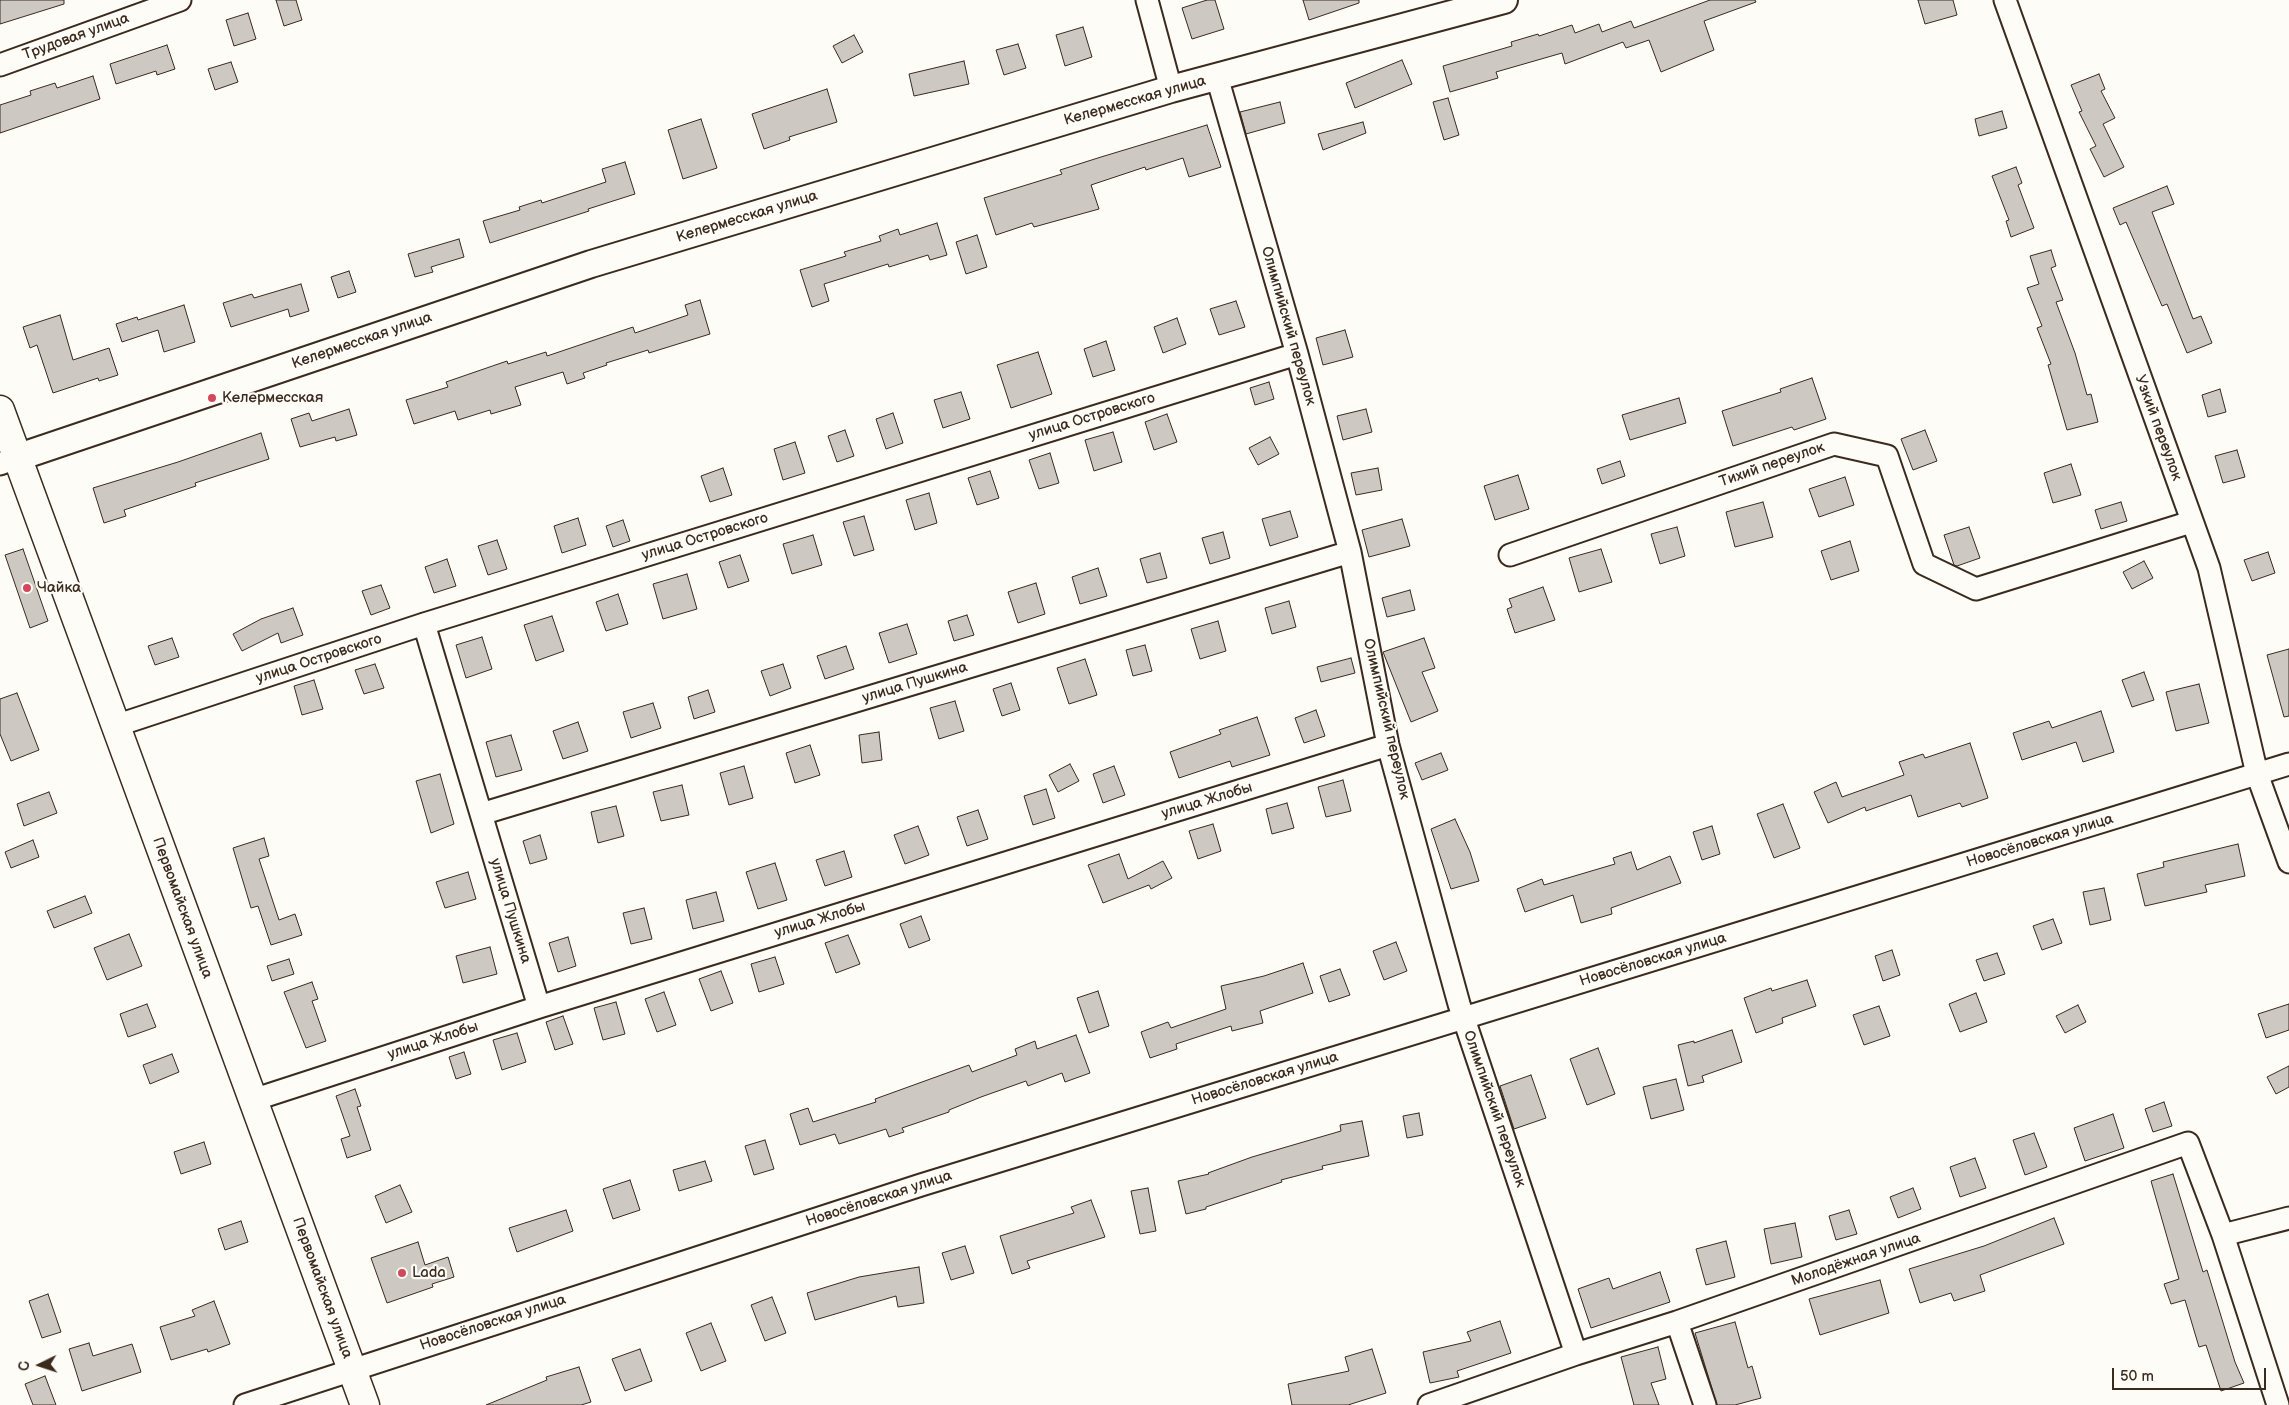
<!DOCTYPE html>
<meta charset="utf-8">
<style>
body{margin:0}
#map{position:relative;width:2289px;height:1405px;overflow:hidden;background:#fdfcf7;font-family:"Balsamiq Sans",sans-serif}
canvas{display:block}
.north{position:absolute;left:15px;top:1340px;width:50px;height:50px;-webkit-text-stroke:4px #fdfcf7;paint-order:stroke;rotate:266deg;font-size:14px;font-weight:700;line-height:20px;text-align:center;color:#3b2a1e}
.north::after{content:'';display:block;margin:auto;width:18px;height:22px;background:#3b2a1e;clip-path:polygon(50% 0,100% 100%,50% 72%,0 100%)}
.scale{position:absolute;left:2112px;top:1368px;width:154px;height:22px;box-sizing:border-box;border:2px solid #3b2a1e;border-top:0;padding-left:6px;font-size:15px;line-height:18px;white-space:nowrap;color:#3b2a1e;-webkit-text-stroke:4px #fdfcf7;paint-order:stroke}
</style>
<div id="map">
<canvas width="2289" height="1405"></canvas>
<div class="north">С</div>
<div class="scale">50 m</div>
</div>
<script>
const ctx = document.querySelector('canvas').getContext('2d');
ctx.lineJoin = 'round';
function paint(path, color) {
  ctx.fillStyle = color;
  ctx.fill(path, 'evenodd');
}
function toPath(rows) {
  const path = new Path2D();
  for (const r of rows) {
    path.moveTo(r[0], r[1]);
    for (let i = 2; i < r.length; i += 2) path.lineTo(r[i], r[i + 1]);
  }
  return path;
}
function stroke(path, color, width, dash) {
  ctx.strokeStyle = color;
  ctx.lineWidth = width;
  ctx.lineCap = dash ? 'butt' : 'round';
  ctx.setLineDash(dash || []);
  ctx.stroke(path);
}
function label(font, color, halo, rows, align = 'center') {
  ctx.font = font + ' "Balsamiq Sans",sans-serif';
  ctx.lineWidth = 4.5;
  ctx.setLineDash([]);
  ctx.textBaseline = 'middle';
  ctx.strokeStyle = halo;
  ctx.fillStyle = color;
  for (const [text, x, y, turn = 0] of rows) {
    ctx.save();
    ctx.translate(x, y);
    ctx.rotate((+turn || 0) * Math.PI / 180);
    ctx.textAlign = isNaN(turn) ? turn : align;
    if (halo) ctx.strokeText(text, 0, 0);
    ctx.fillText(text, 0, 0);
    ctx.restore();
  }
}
const building = toPath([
 [0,0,64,0,64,4,0,24,0,0],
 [276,0,296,0,302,20,284,26,276,0],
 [1207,0,1215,0,1224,29,1192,39,1182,8,1207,0],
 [1303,0,1359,0,1359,3,1309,20,1303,0],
 [1710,0,1755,0,1756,2,1704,21,1714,50,1661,72,1649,40,1626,48,1623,42,1565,64,1562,53,1496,72,1498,78,1450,92,1443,66,1512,46,1511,42,1538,34,1539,36,1572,25,1575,33,1599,24,1602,32,1631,21,1634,28,1710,0],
 [1918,0,1953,0,1957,15,1925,24,1918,0],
 [248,13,256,39,234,46,226,20,248,13],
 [1083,27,1092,57,1065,66,1056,35,1083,27],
 [854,35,863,52,842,63,833,46,854,35],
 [1018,44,1026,68,1004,75,996,50,1018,44],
 [167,45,175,69,157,75,156,71,116,84,110,64,167,45],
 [1402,60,1412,84,1355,108,1346,83,1402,60],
 [964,61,969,84,914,96,909,74,964,61],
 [231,62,238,82,215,90,208,69,231,62],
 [2099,74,2105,89,2101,91,2115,118,2103,124,2124,167,2104,177,2090,149,2096,146,2079,112,2082,111,2071,85,2099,74],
 [93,76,100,99,0,133,0,105,31,95,30,91,55,83,57,88,93,76],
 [827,89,837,122,789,137,790,140,764,149,752,114,827,89],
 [1448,98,1459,135,1444,140,1433,102,1448,98],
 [1280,102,1285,123,1246,134,1240,112,1280,102],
 [2002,111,2007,128,1979,136,1975,119,2002,111],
 [701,119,717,168,683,179,668,130,701,119],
 [1363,122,1366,133,1323,150,1318,134,1363,122],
 [1207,125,1221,167,1189,177,1183,158,1146,170,1145,167,1091,185,1099,209,1034,227,1032,223,996,235,984,198,1062,174,1060,170,1101,157,1207,125],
 [625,162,635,194,588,209,589,211,490,243,483,221,520,210,519,207,541,200,542,203,606,182,602,169,625,162],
 [2016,167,2022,183,2018,185,2034,228,2011,237,2006,221,2009,220,1992,176,2016,167],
 [2167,186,2174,204,2152,212,2193,319,2201,316,2212,343,2187,353,2167,304,2162,306,2126,222,2120,225,2113,208,2167,186],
 [937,223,947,255,930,260,928,255,889,267,888,264,824,284,829,301,812,307,800,270,846,256,844,252,881,241,879,236,898,229,900,235,937,223],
 [977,235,987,267,966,274,956,242,977,235],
 [459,239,464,257,431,267,433,272,415,277,408,254,459,239],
 [2051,250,2056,266,2051,268,2063,300,2056,302,2075,353,2087,395,2091,394,2098,422,2067,430,2048,365,2051,364,2037,328,2042,326,2027,288,2039,284,2030,256,2051,250],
 [349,271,356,292,338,298,331,277,349,271],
 [301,284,309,311,290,317,288,309,231,327,223,303,252,294,254,298,301,284],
 [700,300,710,334,649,353,648,350,606,363,607,365,583,373,585,378,567,384,563,372,515,387,521,405,491,414,490,410,458,420,455,411,414,424,406,400,448,387,446,382,507,361,508,364,546,352,547,356,633,327,635,333,688,315,685,305,700,300],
 [1236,301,1245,327,1219,335,1210,309,1236,301],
 [184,305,195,342,164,352,158,330,122,342,116,324,137,317,138,320,184,305],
 [60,315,73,360,109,348,118,375,99,381,98,378,53,393,37,345,30,348,23,327,60,315],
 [1177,318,1186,344,1163,353,1154,327,1177,318],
 [1345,330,1353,357,1323,365,1316,338,1345,330],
 [1106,341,1115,370,1093,377,1084,349,1106,341],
 [1038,352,1052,394,1011,408,997,365,1038,352],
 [1812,378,1826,419,1794,430,1792,427,1733,446,1722,411,1781,392,1780,389,1812,378],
 [1269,382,1274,399,1255,405,1250,388,1269,382],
 [2220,389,2226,412,2208,417,2202,395,2220,389],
 [961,392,970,419,943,428,934,400,961,392],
 [1679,398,1686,423,1630,440,1622,415,1679,398],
 [349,409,357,435,336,441,335,437,300,447,291,419,309,413,312,421,349,409],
 [1366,409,1372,432,1343,440,1337,416,1366,409],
 [893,413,903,443,886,449,876,419,893,413],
 [1167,414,1177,442,1154,450,1145,422,1167,414],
 [845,430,854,456,837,462,828,436,845,430],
 [1925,430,1937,461,1913,470,1901,439,1925,430],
 [1113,432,1122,462,1094,471,1085,440,1113,432],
 [261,433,269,459,195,483,196,486,124,510,126,516,104,523,93,488,178,462,261,433],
 [1270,437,1279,454,1258,465,1249,448,1270,437],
 [795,442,805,473,783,480,774,449,795,442],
 [2237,450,2245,477,2223,483,2215,456,2237,450],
 [1050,453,1059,483,1039,489,1029,460,1050,453],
 [1620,461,1625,476,1602,484,1597,469,1620,461],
 [2071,464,2081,495,2053,503,2044,473,2071,464],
 [723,468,732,495,710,502,701,476,723,468],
 [1378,468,1382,490,1356,495,1351,473,1378,468],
 [990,471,999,498,977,505,968,478,990,471],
 [1518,475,1529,509,1495,520,1484,486,1518,475],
 [1845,477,1854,505,1819,517,1809,489,1845,477],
 [929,493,937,523,915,530,906,500,929,493],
 [1763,502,1773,537,1735,547,1726,512,1763,502],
 [2121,502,2127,521,2101,529,2095,510,2121,502],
 [1290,511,1298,537,1270,546,1262,519,1290,511],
 [864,516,874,550,854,556,843,522,864,516],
 [578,518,586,545,562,553,554,526,578,518],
 [1402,519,1410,546,1369,557,1362,530,1402,519],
 [623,520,630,541,613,547,606,526,623,520],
 [1677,527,1685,556,1660,564,1651,534,1677,527],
 [1969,527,1980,558,1957,566,1954,565,1944,535,1969,527],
 [1223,532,1230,558,1210,564,1202,538,1223,532],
 [813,535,822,565,792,574,783,544,813,535],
 [497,540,507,569,488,575,478,546,497,540],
 [1850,541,1859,571,1831,580,1821,551,1850,541],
 [23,549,48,621,30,628,5,555,23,549],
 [1601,549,1612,582,1579,592,1569,558,1601,549],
 [2268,552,2275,573,2252,581,2244,560,2268,552],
 [1160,553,1167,578,1147,583,1140,559,1160,553],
 [740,555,749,581,728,588,719,562,740,555],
 [447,559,456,586,434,593,425,567,447,559],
 [2144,561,2153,578,2132,589,2123,572,2144,561],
 [1098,568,1107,596,1080,604,1072,577,1098,568],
 [687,574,697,609,663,619,653,584,687,574],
 [1036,583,1045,614,1018,623,1008,592,1036,583],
 [381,585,390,608,371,615,362,591,381,585],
 [1543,587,1555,620,1515,633,1507,609,1512,607,1509,599,1543,587],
 [1410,590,1415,610,1387,617,1382,598,1410,590],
 [618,594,628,624,606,631,596,602,618,594],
 [1289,601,1296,627,1272,634,1265,608,1289,601],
 [293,608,303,635,281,643,278,633,242,651,233,634,261,619,293,608],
 [967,615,974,635,954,641,948,621,967,615],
 [552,616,564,651,536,661,524,625,552,616],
 [1218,621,1226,651,1200,659,1191,629,1218,621],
 [907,624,917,654,889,663,879,633,907,624],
 [482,637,492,669,466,678,456,645,482,637],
 [172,638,179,657,155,665,148,646,172,638],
 [1424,638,1435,668,1422,672,1438,711,1411,722,1383,652,1424,638],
 [1145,645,1152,671,1133,676,1126,650,1145,645],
 [846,646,854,669,825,679,817,656,846,646],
 [2289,649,2289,716,2284,717,2267,655,2289,649],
 [1351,658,1355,673,1321,682,1317,667,1351,658],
 [1085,659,1097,695,1069,704,1057,668,1085,659],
 [375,664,384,688,364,694,355,670,375,664],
 [783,664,791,688,770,696,761,671,783,664],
 [2144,672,2154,700,2132,707,2122,680,2144,672],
 [314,680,323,709,302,715,294,686,314,680],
 [1011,683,1020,710,1002,716,993,689,1011,683],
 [2199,684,2209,723,2176,731,2166,692,2199,684],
 [708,690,715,712,694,719,688,697,708,690],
 [17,693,39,750,11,761,0,734,0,699,17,693],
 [955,701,964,731,939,739,930,708,955,701],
 [653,703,661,728,631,738,623,712,653,703],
 [1316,710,1325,736,1304,743,1295,718,1316,710],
 [2101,711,2114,752,2083,762,2076,742,2022,760,2013,733,2049,721,2052,728,2101,711],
 [1257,717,1270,755,1232,767,1230,761,1179,778,1170,752,1221,734,1219,730,1257,717],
 [578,722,588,751,563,759,553,731,578,722],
 [879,732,882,760,862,763,859,735,879,732],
 [511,735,522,770,496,777,486,742,511,735],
 [1970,743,1988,798,1962,807,1960,803,1918,817,1911,795,1866,811,1865,807,1828,823,1814,792,1836,782,1842,797,1904,775,1899,762,1923,754,1925,758,1970,743],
 [810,745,820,775,795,783,786,753,810,745],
 [1441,753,1448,770,1422,780,1415,763,1441,753],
 [1070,764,1079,781,1058,792,1049,775,1070,764],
 [744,766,753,798,729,805,720,773,744,766],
 [1114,766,1125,795,1103,803,1093,774,1114,766],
 [440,774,454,824,431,833,416,781,440,774],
 [1343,780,1351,811,1326,817,1318,787,1343,780],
 [682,785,689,815,661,821,653,792,682,785],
 [1046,789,1055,818,1033,825,1024,796,1046,789],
 [49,792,57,813,24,826,17,804,49,792],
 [1287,803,1294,828,1272,834,1266,809,1287,803],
 [1783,804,1800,848,1774,858,1757,814,1783,804],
 [616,806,624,836,598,843,591,812,616,806],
 [978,810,988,839,967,846,957,817,978,810],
 [1455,819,1470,852,1479,881,1451,889,1431,829,1455,819],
 [1213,824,1221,851,1198,859,1189,831,1213,824],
 [918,826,929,855,905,864,894,835,918,826],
 [1712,826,1720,854,1702,860,1693,832,1712,826],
 [540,835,547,859,530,864,523,841,540,835],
 [264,838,269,856,259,859,279,920,295,914,302,935,271,945,258,906,251,908,233,848,264,838],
 [33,840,39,857,11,868,5,852,33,840],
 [2238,844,2245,876,2205,885,2207,892,2145,906,2137,874,2164,867,2163,862,2238,844],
 [844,851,852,877,825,886,816,860,844,851],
 [1631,852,1637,870,1670,856,1681,883,1611,908,1612,914,1581,923,1573,895,1525,912,1517,889,1542,879,1544,885,1615,864,1613,858,1631,852],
 [1119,854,1128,879,1163,861,1172,878,1151,889,1149,885,1103,903,1088,865,1119,854],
 [775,863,787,900,758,909,746,872,775,863],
 [468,872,476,899,445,908,436,882,468,872],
 [2104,888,2111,920,2090,925,2083,892,2104,888],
 [716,892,724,921,693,929,686,900,716,892],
 [85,896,92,913,54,928,47,911,85,896],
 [644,908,652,939,631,944,623,913,644,908],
 [921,916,930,940,909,948,900,924,921,916],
 [2053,919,2062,943,2042,950,2033,926,2053,919],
 [129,934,142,966,107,980,94,948,129,934],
 [848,935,860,964,836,973,825,943,848,935],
 [568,937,576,966,558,972,549,943,568,937],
 [1396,942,1407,971,1384,980,1373,951,1396,942],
 [490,947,497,974,463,983,456,956,490,947],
 [1892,950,1900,975,1883,981,1875,956,1892,950],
 [1997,953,2005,974,1984,981,1976,960,1997,953],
 [775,957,784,984,759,992,751,964,775,957],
 [289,959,294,974,272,981,267,966,289,959],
 [1303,963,1313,993,1260,1011,1263,1023,1232,1031,1231,1026,1176,1044,1177,1049,1150,1058,1141,1032,1168,1022,1171,1028,1226,1009,1221,986,1264,976,1303,963],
 [1340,969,1350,995,1329,1002,1320,976,1340,969],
 [721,971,733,1003,711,1011,699,979,721,971],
 [1807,980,1816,1006,1782,1018,1783,1023,1756,1033,1744,998,1771,988,1772,991,1807,980],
 [312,982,318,999,312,1001,326,1041,306,1048,284,992,312,982],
 [1098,991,1109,1026,1089,1033,1077,998,1098,991],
 [664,992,676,1025,657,1032,645,999,664,992],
 [1976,993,1987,1022,1960,1032,1949,1004,1976,993],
 [616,1002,625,1034,603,1040,594,1008,616,1002],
 [147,1004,156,1027,128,1037,120,1014,147,1004],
 [2289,1004,2289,1030,2266,1038,2258,1014,2289,1004],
 [2078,1005,2086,1022,2065,1033,2056,1016,2078,1005],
 [1879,1006,1890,1036,1864,1045,1853,1015,1879,1006],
 [563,1016,573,1044,555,1050,546,1022,563,1016],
 [1732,1030,1742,1062,1702,1076,1704,1082,1688,1086,1678,1045,1694,1041,1694,1043,1732,1030],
 [517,1033,526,1062,502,1070,493,1040,517,1033],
 [1076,1035,1090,1073,1065,1082,1062,1073,1028,1086,1026,1081,981,1097,949,1110,949,1112,902,1128,904,1132,889,1137,886,1129,839,1144,835,1134,800,1145,790,1114,808,1108,813,1122,876,1102,875,1099,969,1065,972,1072,1017,1055,1015,1049,1035,1041,1037,1049,1076,1035],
 [1598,1048,1615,1094,1587,1105,1570,1059,1598,1048],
 [464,1052,471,1074,456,1079,449,1057,464,1052],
 [172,1054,179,1072,150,1084,143,1065,172,1054],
 [2289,1066,2289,1087,2276,1094,2267,1077,2289,1066],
 [1531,1075,1546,1118,1514,1129,1500,1086,1531,1075],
 [1676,1079,1684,1110,1651,1119,1643,1087,1676,1079],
 [355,1089,361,1106,357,1107,371,1150,347,1158,341,1139,350,1136,336,1096,355,1089],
 [2164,1102,2172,1126,2153,1132,2145,1109,2164,1102],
 [1419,1113,1423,1135,1407,1138,1403,1116,1419,1113],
 [2113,1114,2124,1148,2085,1161,2074,1128,2113,1114],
 [1362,1121,1369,1156,1322,1166,1323,1169,1281,1180,1282,1182,1206,1207,1206,1209,1186,1214,1178,1181,1209,1174,1208,1173,1252,1157,1341,1131,1340,1125,1362,1121],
 [2034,1133,2047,1167,2025,1175,2013,1140,2034,1133],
 [765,1140,774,1169,754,1175,745,1146,765,1140],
 [204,1142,211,1164,181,1174,174,1152,204,1142],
 [1975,1158,1986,1188,1960,1197,1950,1167,1975,1158],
 [705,1161,712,1181,679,1191,673,1170,705,1161],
 [2173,1174,2203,1272,2207,1270,2235,1362,2244,1383,2221,1391,2206,1345,2199,1347,2185,1300,2171,1304,2164,1284,2179,1279,2151,1181,2173,1174],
 [630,1180,640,1210,613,1219,603,1189,630,1180],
 [400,1185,412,1212,386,1223,375,1196,400,1185],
 [1148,1188,1156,1231,1140,1234,1131,1191,1148,1188],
 [1913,1188,1921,1209,1898,1218,1890,1197,1913,1188],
 [1091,1200,1105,1237,1027,1261,1030,1268,1012,1274,1000,1236,1074,1213,1071,1207,1091,1200],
 [566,1210,573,1231,517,1252,509,1228,566,1210],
 [1849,1210,1857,1234,1836,1240,1829,1216,1849,1210],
 [2054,1218,2064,1244,1980,1275,1985,1291,1954,1301,1951,1293,1920,1303,1909,1269,1984,1246,2054,1218],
 [241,1221,248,1242,225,1250,218,1229,241,1221],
 [1795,1223,1802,1257,1771,1264,1764,1229,1795,1223],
 [1726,1241,1735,1277,1706,1285,1696,1249,1726,1241],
 [418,1242,425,1265,448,1257,454,1277,432,1284,433,1287,387,1303,371,1258,418,1242],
 [965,1246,974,1273,951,1280,942,1253,965,1246],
 [919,1267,924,1303,898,1307,896,1296,815,1320,807,1293,859,1277,919,1267],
 [1660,1272,1670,1302,1591,1328,1578,1289,1609,1278,1613,1289,1660,1272],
 [1880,1280,1889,1313,1820,1335,1809,1299,1880,1280],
 [48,1294,61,1332,42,1338,29,1301,48,1294],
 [772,1297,786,1333,765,1341,751,1305,772,1297],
 [214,1301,230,1344,208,1352,207,1349,171,1360,160,1327,195,1316,192,1310,214,1301],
 [1500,1321,1511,1353,1457,1371,1459,1377,1430,1383,1423,1352,1471,1341,1467,1332,1500,1321],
 [1735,1322,1748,1368,1752,1366,1761,1398,1735,1405,1717,1405,1695,1333,1735,1322],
 [711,1323,726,1361,701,1371,686,1333,711,1323],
 [89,1343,93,1356,132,1344,141,1372,82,1391,69,1349,89,1343],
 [1658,1347,1666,1379,1651,1383,1659,1405,1634,1405,1621,1357,1658,1347],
 [640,1349,652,1381,625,1391,612,1359,640,1349],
 [1372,1349,1386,1393,1348,1405,1292,1405,1288,1384,1349,1371,1345,1357,1372,1349],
 [579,1367,591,1402,581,1405,486,1405,547,1380,546,1377,579,1367],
 [45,1376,56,1405,33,1405,25,1384,45,1376]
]);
paint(building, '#cdc8c2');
stroke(building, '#3b2a1e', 1);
const minor = toPath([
 [1147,0,1171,89],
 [2005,0,2209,568,2257,774,2289,862],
 [0,65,180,0],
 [1217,77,1297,354,1350,552,1388,745,1459,1004,1576,1354],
 [0,464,16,458],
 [1510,555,1834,444,1887,456,1924,564,1976,589,2191,522],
 [424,624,539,1007],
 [115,726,424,624,1297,354],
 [481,814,1350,552],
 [253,1100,539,1007,1388,745],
 [2223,1235,2289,1218],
 [1677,1322,1705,1405],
 [245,1405,921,1185,2289,764],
 [1429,1405,1576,1354,1677,1322,2188,1143,2223,1235,2278,1405]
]);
const tertiary = toPath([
 [16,458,591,264,1171,89,1504,0]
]);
const secondary = toPath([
 [0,410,365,1405]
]);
stroke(minor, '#3b2a1e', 25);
stroke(tertiary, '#3b2a1e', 30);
stroke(secondary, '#3b2a1e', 31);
stroke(minor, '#fdfcf7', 21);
stroke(tertiary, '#fdfcf7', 26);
stroke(secondary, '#fdfcf7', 28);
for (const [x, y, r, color] of [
 [212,398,5,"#d1495b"],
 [27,588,5,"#d1495b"],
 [402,1273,5,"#d1495b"]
]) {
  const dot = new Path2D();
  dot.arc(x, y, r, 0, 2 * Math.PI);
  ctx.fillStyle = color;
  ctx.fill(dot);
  stroke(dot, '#fdfcf7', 2);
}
label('15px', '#3b2a1e', '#fdfcf7', [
 ["Трудовая улица",76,37,-20],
 ["Келермесская улица",1135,101,-16],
 ["Келермесская улица",747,217,-17],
 ["Олимпийский переулок",1288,326,74],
 ["Келермесская улица",362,341,-19],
 ["улица Островского",1092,417,-17],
 ["Узкий переулок",2158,428,70],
 ["Тихий переулок",1772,465,-19],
 ["улица Островского",705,537,-17],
 ["улица Островского",319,659,-18],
 ["улица Пушкина",915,683,-17],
 ["Олимпийский переулок",1386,719,77],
 ["улица Жлобы",1207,801,-17],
 ["Новосёловская улица",2040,841,-17],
 ["Первомайская улица",182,908,70],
 ["улица Пушкина",510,911,73],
 ["улица Жлобы",820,920,-17],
 ["Новосёловская улица",1653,960,-17],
 ["улица Жлобы",433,1041,-18],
 ["Новосёловская улица",1265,1079,-17],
 ["Олимпийский переулок",1494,1109,71],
 ["Новосёловская улица",879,1199,-18],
 ["Молодёжная улица",1856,1260,-19],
 ["Первомайская улица",322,1288,70],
 ["Новосёловская улица",493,1323,-18]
]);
label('15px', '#3b2a1e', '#fdfcf7', [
 ["Келермесская",222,398],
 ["Чайка",37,588],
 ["Lada",412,1273]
], 'left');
</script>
